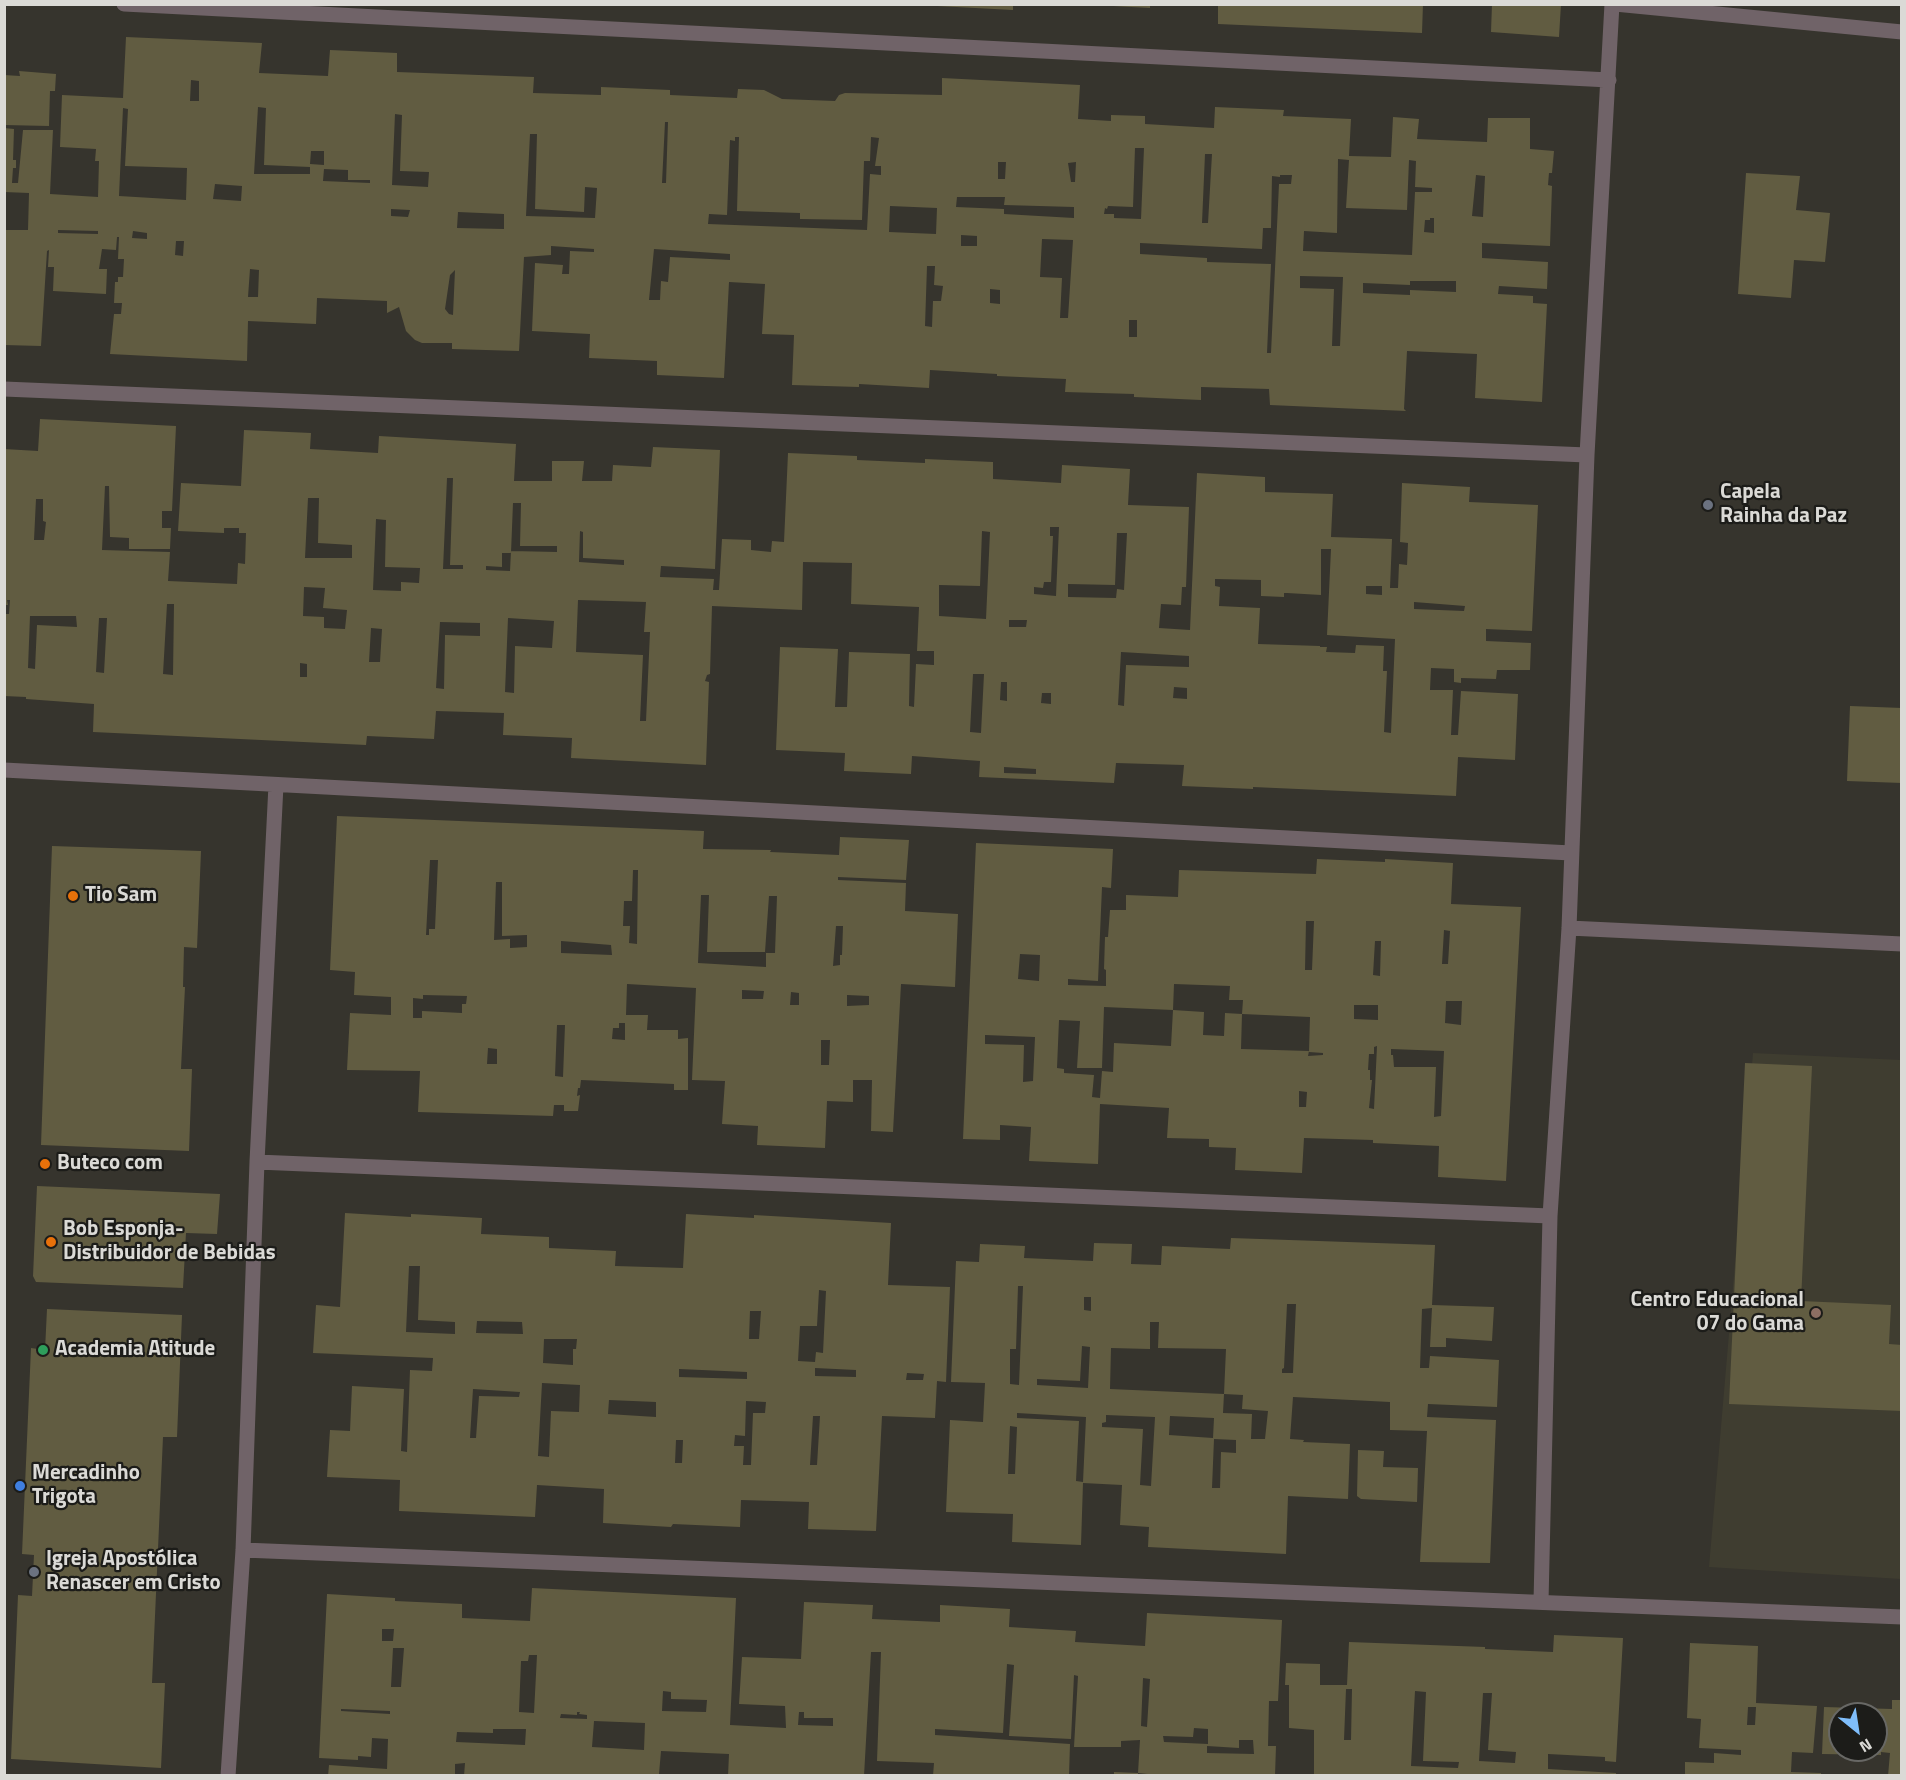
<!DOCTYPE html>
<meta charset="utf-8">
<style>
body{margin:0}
#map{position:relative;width:1906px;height:1780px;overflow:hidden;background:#36342d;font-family:"Titillium Web",sans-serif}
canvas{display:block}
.frame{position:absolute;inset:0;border:6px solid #dbdad6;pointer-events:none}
.north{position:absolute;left:1828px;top:1702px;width:60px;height:60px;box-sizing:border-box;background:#1c1c19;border:2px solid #686865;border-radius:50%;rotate:150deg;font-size:16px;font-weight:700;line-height:24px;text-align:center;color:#dbdad6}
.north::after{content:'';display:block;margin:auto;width:21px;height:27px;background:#7fbdfa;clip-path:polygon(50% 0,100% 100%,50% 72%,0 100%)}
</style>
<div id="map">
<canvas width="1906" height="1780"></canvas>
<div class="frame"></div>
<div class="north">N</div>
</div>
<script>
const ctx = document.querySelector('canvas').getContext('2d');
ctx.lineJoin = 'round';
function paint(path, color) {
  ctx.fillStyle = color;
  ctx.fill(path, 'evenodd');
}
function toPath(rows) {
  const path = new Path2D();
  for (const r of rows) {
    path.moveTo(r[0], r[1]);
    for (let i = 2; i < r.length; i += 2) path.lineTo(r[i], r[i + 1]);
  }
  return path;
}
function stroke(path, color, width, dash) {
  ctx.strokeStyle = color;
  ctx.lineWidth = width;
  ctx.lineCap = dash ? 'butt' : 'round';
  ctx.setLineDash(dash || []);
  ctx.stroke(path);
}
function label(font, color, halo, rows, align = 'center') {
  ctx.font = font + ' "Titillium Web",sans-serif';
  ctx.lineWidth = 4.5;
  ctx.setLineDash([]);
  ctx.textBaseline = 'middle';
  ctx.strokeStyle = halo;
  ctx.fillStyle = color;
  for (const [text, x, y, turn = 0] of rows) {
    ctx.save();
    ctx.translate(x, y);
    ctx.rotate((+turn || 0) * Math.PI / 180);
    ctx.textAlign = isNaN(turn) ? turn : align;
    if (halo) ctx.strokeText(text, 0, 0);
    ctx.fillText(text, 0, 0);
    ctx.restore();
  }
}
paint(toPath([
 [1753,1053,1901,1060,1901,1579,1709,1567]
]), '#3f3d30');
paint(toPath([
 [937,4,1013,4,1013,10,937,6],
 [1113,4,1150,4,1150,8,1113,6],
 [1218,4,1423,4,1422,33,1218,24],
 [1492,4,1561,4,1559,37,1491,32],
 [126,37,262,43,259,73,328,76,330,50,397,53,397,72,534,77,533,93,601,95,601,87,670,90,670,95,737,98,738,89,764,90,782,99,835,101,839,95,845,93,942,95,942,78,1080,85,1078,119,1111,121,1111,115,1145,116,1145,124,1214,128,1215,107,1284,110,1283,116,1351,119,1349,156,1391,157,1393,117,1419,119,1417,139,1487,142,1488,118,1530,118,1530,149,1554,151,1552,173,1549,173,1548,185,1552,186,1550,246,1482,243,1482,258,1548,262,1547,289,1499,286,1498,294,1533,296,1533,303,1547,304,1542,402,1475,398,1477,354,1407,351,1404,409,1406,411,1270,405,1269,389,1201,387,1201,400,1134,397,1134,394,1065,392,1066,379,997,376,997,374,930,370,929,388,859,384,859,387,792,385,794,335,762,334,765,284,729,282,724,378,657,375,657,361,589,358,590,334,532,331,535,263,563,265,562,274,569,274,570,251,594,252,594,249,551,246,551,255,524,257,519,351,452,349,452,343,422,343,415,340,406,331,399,307,387,313,387,301,317,298,316,324,248,321,247,361,110,354,114,314,121,314,122,303,114,303,115,282,118,282,118,277,123,277,124,259,118,259,119,237,117,237,116,250,102,249,99,269,107,269,106,294,53,291,54,267,48,267,49,250,47,251,41,346,4,345,4,230,28,230,29,193,4,192,4,128,14,129,13,160,16,160,16,168,13,168,12,183,18,183,23,130,53,130,50,194,98,197,99,161,95,161,96,149,60,147,62,95,123,98],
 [191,80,199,81,199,101,190,101],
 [258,107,266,108,264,165,310,167,310,174,254,174],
 [123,108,128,109,125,166,187,168,186,200,119,196],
 [395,114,402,115,400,171,429,172,428,187,392,185],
 [665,122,668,122,666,183,662,183],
 [530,134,537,134,535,209,584,212,585,187,597,188,595,218,526,216],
 [735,137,739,137,737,211,800,213,800,219,862,220,864,161,870,161,871,137,879,138,875,166,881,166,881,175,870,174,867,230,708,224,709,214,727,215,730,140,735,141],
 [1135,148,1144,148,1141,219,1114,218,1114,214,1104,214,1105,208,1107,209,1108,206,1133,207],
 [311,151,324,151,324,165,310,164],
 [1205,154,1212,154,1208,223,1202,223],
 [1338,159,1349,160,1346,208,1407,210,1409,160,1416,161,1415,187,1432,188,1432,192,1415,192,1412,255,1303,251,1304,231,1337,233],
 [998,162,1006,162,1005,179,998,179],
 [1076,162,1075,182,1071,182,1068,163],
 [324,169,348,170,348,180,370,180,370,183,323,181],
 [1280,175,1292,175,1291,184,1279,184,1271,353,1267,353,1271,264,1207,262,1207,258,1140,254,1140,243,1262,249,1263,228,1271,228,1272,176,1280,177],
 [1476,175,1485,176,1483,217,1472,216],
 [215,184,242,186,241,201,213,199],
 [957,197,1005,197,1004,205,1074,207,1074,218,1004,214,1004,209,956,207],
 [890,206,937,208,936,234,889,232],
 [391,209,410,210,408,217,391,216],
 [458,212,504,214,504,229,457,228],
 [1430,218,1434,218,1434,233,1424,232,1425,220,1430,220],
 [58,230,98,231,98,234,58,233],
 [133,231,147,233,147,239,132,238],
 [961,235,977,236,977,246,961,246],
 [1042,239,1073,240,1068,318,1060,318,1062,278,1040,277],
 [176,241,184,241,183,256,175,255],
 [654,249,730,254,730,260,670,257,668,282,661,281,660,300,649,300],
 [927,266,935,266,934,285,943,286,941,301,933,301,932,327,925,326],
 [250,269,259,270,258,297,248,297],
 [455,270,453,315,449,314,445,309,450,275],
 [1300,276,1343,277,1340,346,1332,346,1334,289,1300,288],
 [1410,281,1456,281,1456,292,1410,290,1410,295,1363,293,1363,283,1410,285],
 [990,289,1000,290,1000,304,990,303],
 [1129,320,1137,320,1137,337,1129,337],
 [19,71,56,74,55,91,50,91,49,126,4,125,4,75,20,76],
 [1746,173,1800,176,1796,210,1830,213,1825,262,1794,260,1791,298,1738,294],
 [40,419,176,426,172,511,162,511,162,528,171,528,170,549,129,549,129,538,110,537,109,486,105,486,102,550,170,552,168,581,237,584,238,563,245,564,246,533,239,533,239,528,224,528,224,533,178,531,181,483,241,486,244,430,311,433,310,449,378,453,379,436,516,444,514,481,552,481,552,461,584,461,582,481,612,481,613,465,651,467,653,447,720,450,715,569,661,566,660,577,714,579,713,590,719,590,722,539,751,540,751,550,771,552,772,541,784,542,788,453,857,456,857,460,925,463,925,459,993,462,993,479,1061,483,1062,465,1130,469,1128,505,1189,507,1186,587,1182,587,1181,605,1161,604,1159,628,1190,630,1197,473,1265,477,1265,492,1333,494,1331,537,1392,539,1390,588,1398,588,1399,564,1407,565,1408,543,1400,542,1402,483,1470,487,1469,502,1538,505,1532,631,1486,629,1486,641,1531,643,1530,670,1497,670,1496,679,1461,678,1461,683,1454,682,1454,669,1431,668,1430,690,1453,690,1451,735,1458,735,1461,691,1518,694,1515,760,1458,757,1456,796,1253,787,1253,789,1182,786,1184,765,1116,763,1114,783,979,777,980,761,912,756,911,774,844,771,845,753,776,750,780,647,838,649,835,707,847,707,849,652,910,654,909,706,914,707,916,664,934,665,934,651,917,651,919,607,851,604,852,563,803,562,802,610,712,606,710,674,707,675,705,681,709,682,706,765,571,758,572,738,503,735,504,713,436,711,434,739,367,736,366,745,93,732,94,704,26,699,26,697,4,696,4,614,9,614,10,600,7,600,8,605,4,605,4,449,38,451],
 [447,478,453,478,450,565,463,565,463,569,443,569],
 [308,498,319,498,318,543,352,545,352,558,305,558],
 [36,499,43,499,43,521,46,522,44,540,34,540],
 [513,503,521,503,520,546,557,546,557,552,511,551,510,571,486,570,486,566,502,567,502,553,511,553],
 [376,519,386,520,385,567,420,568,419,583,401,582,401,591,373,590],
 [1050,527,1059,527,1056,596,1034,594,1034,587,1043,588,1044,582,1051,582,1053,536,1050,536],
 [580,531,583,532,583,558,624,560,624,565,579,562],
 [982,531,990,532,986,619,939,616,939,585,980,586],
 [1117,533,1127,533,1124,590,1117,589,1116,598,1068,597,1068,584,1115,585],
 [1321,549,1331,549,1327,635,1395,639,1391,733,1384,732,1387,671,1383,671,1384,646,1356,645,1355,653,1326,652,1327,647,1320,647,1320,646,1258,644,1260,608,1219,606,1220,587,1215,586,1215,579,1261,580,1261,596,1284,597,1284,593,1287,593,1321,595],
 [1366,586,1382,586,1382,595,1366,594],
 [304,587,325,588,323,608,347,610,345,629,324,628,324,617,303,616],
 [578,600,646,602,644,632,650,632,646,721,640,721,643,655,576,652],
 [1414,602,1465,606,1464,611,1414,609],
 [167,604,174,604,173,675,163,674],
 [30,616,76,616,77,627,37,625,35,669,28,668],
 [99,618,107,618,104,673,96,672],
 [508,618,554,621,552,648,515,646,514,693,505,692],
 [1009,620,1027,620,1026,627,1009,627],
 [440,622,480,623,480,636,445,635,444,689,436,688],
 [371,628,382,629,380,662,369,662],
 [1121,652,1189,656,1189,667,1126,665,1124,706,1118,705],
 [300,663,307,664,307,677,300,677],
 [973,674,984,674,981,733,970,732],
 [1001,682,1007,682,1007,701,1000,700],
 [1174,687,1187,688,1187,699,1173,698],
 [1042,693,1051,693,1051,704,1041,703],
 [1004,767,1036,769,1036,774,1004,773],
 [1850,706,1902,708,1902,783,1847,781],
 [337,816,704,831,703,849,771,850,770,852,839,855,840,837,909,840,906,880,838,877,838,880,906,883,905,911,958,914,955,987,901,984,893,1132,871,1131,872,1080,853,1080,853,1102,827,1101,825,1148,757,1145,758,1126,722,1124,725,1081,692,1080,696,988,627,984,626,1015,648,1015,647,1030,678,1030,678,1039,688,1038,688,1090,674,1090,674,1084,581,1080,580,1088,578,1088,577,1096,580,1095,578,1111,564,1111,564,1105,554,1105,553,1116,418,1112,420,1071,347,1070,350,1013,391,1015,391,997,354,995,355,972,330,970],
 [430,860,438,860,435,929,429,929,429,935,426,935],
 [633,870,638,870,637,944,629,943,630,926,623,926,624,901,632,901],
 [496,882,502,882,502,936,527,935,527,947,510,948,510,939,494,940],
 [701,895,709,895,707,952,765,952,769,896,777,896,775,953,766,953,766,967,698,963],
 [836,926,843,926,842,955,840,955,840,965,833,966],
 [561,941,611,945,612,955,561,953],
 [742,990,764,991,763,999,742,999],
 [791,992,799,993,799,1005,790,1005],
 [423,995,467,996,466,1004,462,1004,462,1013,422,1011,422,1018,413,1018,413,998,423,999],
 [847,995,869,996,869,1005,847,1006],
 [619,1023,625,1023,625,1040,612,1039,613,1028,619,1028],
 [557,1025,565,1025,563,1077,555,1076],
 [821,1040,830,1040,829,1065,821,1065],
 [488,1048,497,1049,497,1064,487,1064],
 [976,843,1113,849,1111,888,1102,887,1098,981,1068,979,1068,985,1106,986,1106,970,1104,969,1105,937,1108,937,1110,910,1126,910,1126,895,1178,897,1179,870,1316,874,1317,859,1385,862,1385,859,1453,863,1451,904,1521,907,1506,1181,1438,1177,1439,1146,1373,1143,1373,1140,1304,1138,1302,1173,1235,1170,1236,1148,1209,1147,1209,1139,1167,1138,1169,1108,1100,1104,1098,1164,1029,1161,1031,1127,1000,1125,1000,1140,963,1139],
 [1306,921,1314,921,1312,970,1305,970],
 [1444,930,1450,931,1448,964,1442,964],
 [1375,941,1381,941,1380,976,1373,975],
 [1020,954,1040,955,1039,981,1018,979],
 [1174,984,1230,986,1229,1000,1243,1000,1242,1014,1225,1013,1224,1036,1203,1035,1204,1012,1173,1010,1171,1046,1114,1043,1113,1072,1102,1071,1100,1098,1092,1097,1094,1075,1064,1073,1064,1069,1057,1068,1059,1020,1080,1021,1077,1068,1102,1068,1104,1007,1173,1010],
 [1446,1001,1462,1001,1461,1025,1445,1023],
 [1354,1005,1378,1005,1378,1020,1354,1019],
 [1242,1014,1310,1017,1309,1052,1323,1053,1323,1055,1308,1056,1309,1051,1241,1049],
 [985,1035,1035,1037,1033,1081,1023,1082,1024,1045,985,1044],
 [1377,1046,1374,1109,1369,1108,1372,1080,1370,1080,1370,1070,1368,1070,1369,1054,1374,1054,1374,1047],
 [1391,1049,1444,1051,1441,1116,1434,1117,1436,1067,1394,1067,1393,1055,1391,1055],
 [1299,1091,1307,1092,1306,1107,1299,1107],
 [52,846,201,851,197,948,184,947,183,987,185,987,181,1069,192,1069,189,1151,41,1145],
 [1745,1063,1812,1066,1801,1301,1891,1305,1889,1344,1902,1345,1902,1411,1729,1404],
 [37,1186,220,1194,217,1234,186,1233,183,1288,36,1282,33,1276],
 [345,1213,411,1217,411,1214,482,1218,481,1234,549,1237,549,1248,616,1251,615,1266,683,1268,686,1214,754,1218,754,1215,891,1223,888,1285,950,1287,946,1382,937,1381,935,1418,882,1416,876,1531,808,1529,809,1502,741,1500,740,1527,673,1524,671,1527,603,1523,604,1489,537,1485,535,1517,399,1511,400,1480,327,1477,330,1430,350,1431,352,1386,404,1389,401,1451,407,1452,410,1370,432,1371,433,1358,313,1353,316,1305,340,1307],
 [409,1266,420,1266,418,1320,455,1322,455,1334,406,1332],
 [819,1290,826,1291,823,1353,816,1352,815,1362,798,1361,800,1326,817,1326],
 [750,1311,761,1311,759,1339,749,1339],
 [477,1321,522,1322,523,1334,476,1333],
 [544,1339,577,1339,576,1349,573,1349,573,1365,543,1363],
 [815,1368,856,1370,856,1377,815,1376],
 [679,1369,747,1372,747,1379,679,1377],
 [907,1373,924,1374,923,1380,906,1380],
 [542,1383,580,1385,579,1412,551,1411,549,1457,538,1456],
 [473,1389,520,1392,519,1397,479,1396,476,1438,470,1438],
 [609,1400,656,1402,656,1417,608,1414],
 [746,1401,766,1402,765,1413,753,1413,751,1465,743,1465,744,1446,734,1446,735,1435,745,1436],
 [813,1416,820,1416,817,1465,810,1465],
 [676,1440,683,1440,682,1463,675,1463],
 [1231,1238,1435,1245,1432,1305,1494,1307,1492,1341,1446,1338,1446,1347,1430,1347,1432,1308,1422,1309,1420,1368,1429,1368,1430,1356,1499,1360,1497,1407,1428,1404,1427,1417,1496,1420,1490,1563,1420,1562,1427,1431,1390,1430,1390,1402,1293,1397,1290,1439,1304,1440,1303,1442,1350,1444,1348,1499,1288,1496,1286,1554,1148,1547,1149,1527,1120,1525,1122,1485,1083,1483,1081,1545,1012,1542,1013,1514,946,1512,950,1420,983,1422,985,1383,951,1382,956,1261,979,1262,980,1244,1025,1246,1024,1258,1093,1261,1094,1243,1132,1244,1131,1264,1161,1265,1162,1246,1230,1249],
 [1018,1286,1023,1286,1019,1385,1010,1384,1010,1349,1016,1349],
 [1084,1297,1091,1297,1091,1311,1084,1310],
 [1287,1304,1296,1304,1293,1373,1282,1373,1282,1369,1284,1368],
 [1150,1322,1159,1322,1158,1348,1226,1349,1224,1394,1243,1395,1242,1409,1268,1411,1265,1439,1251,1439,1252,1414,1223,1413,1224,1394,1110,1389,1111,1348,1150,1349],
 [1082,1346,1090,1347,1088,1388,1037,1385,1037,1379,1080,1381],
 [1017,1413,1086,1417,1083,1482,1076,1481,1079,1421,1017,1418],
 [1106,1415,1155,1417,1151,1486,1140,1485,1143,1429,1102,1427,1102,1423,1106,1422],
 [1170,1416,1214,1418,1213,1438,1169,1435],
 [1010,1426,1017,1427,1015,1474,1008,1474],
 [1214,1439,1236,1440,1236,1453,1221,1452,1220,1488,1212,1488],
 [47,1309,182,1315,177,1437,163,1437,152,1683,165,1683,161,1768,11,1759,18,1595,32,1596,34,1555,22,1554,31,1348,45,1350],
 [1358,1450,1384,1451,1383,1467,1418,1468,1417,1502,1361,1499,1357,1496],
 [532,1588,736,1598,730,1725,786,1728,785,1706,739,1704,742,1657,801,1659,804,1602,873,1605,872,1619,940,1622,940,1605,1010,1609,1009,1627,1076,1631,1075,1642,1145,1646,1147,1613,1282,1620,1278,1701,1269,1701,1268,1746,1276,1746,1275,1776,1166,1776,1138,1773,1138,1776,1114,1776,1114,1772,1138,1773,1140,1740,1121,1741,1121,1747,1074,1747,1078,1676,1074,1675,1071,1739,1009,1736,1014,1665,1007,1664,1003,1733,935,1729,935,1735,1070,1744,1069,1776,933,1776,934,1763,877,1761,881,1652,871,1652,864,1776,728,1776,729,1754,661,1751,659,1774,657,1776,464,1776,465,1763,455,1764,455,1776,328,1776,329,1765,387,1769,388,1739,372,1738,371,1757,358,1756,358,1760,319,1758,327,1594,395,1598,395,1601,462,1604,462,1618,530,1621],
 [382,1629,394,1629,393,1641,382,1641],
 [393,1648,404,1648,401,1687,391,1687],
 [529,1655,537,1655,534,1713,519,1712,521,1661,528,1661],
 [1143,1678,1150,1679,1147,1727,1141,1726],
 [663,1691,671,1692,671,1699,707,1700,706,1712,662,1711],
 [341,1709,390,1711,390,1714,341,1711],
 [577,1712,580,1712,579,1714,587,1715,587,1719,560,1718,561,1714,577,1715],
 [799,1712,804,1712,804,1718,833,1718,833,1726,798,1725],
 [594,1721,645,1723,644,1750,592,1747],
 [1194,1728,1208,1729,1208,1744,1164,1742,1163,1736,1193,1737],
 [493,1729,526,1729,525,1745,456,1742,457,1732,493,1733],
 [1239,1740,1253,1740,1254,1754,1207,1753,1207,1746,1239,1748],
 [1554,1635,1623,1638,1616,1762,1605,1761,1605,1757,1548,1754,1548,1769,1616,1773,1616,1776,1314,1776,1314,1730,1289,1728,1289,1685,1285,1685,1286,1663,1320,1664,1320,1685,1347,1685,1349,1642,1485,1647,1485,1649,1553,1652],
 [1346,1689,1352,1689,1351,1740,1344,1740],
 [1415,1691,1426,1692,1423,1761,1459,1762,1458,1768,1411,1766],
 [1483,1693,1492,1693,1488,1750,1516,1752,1515,1763,1479,1761],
 [1690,1643,1758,1646,1756,1703,1817,1706,1813,1753,1792,1752,1791,1772,1821,1773,1821,1776,1685,1776,1685,1762,1714,1763,1714,1753,1741,1755,1741,1750,1699,1748,1701,1719,1687,1718],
 [1748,1707,1756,1707,1755,1725,1747,1725],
 [1892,1700,1901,1700,1902,1776,1888,1776,1890,1753,1881,1752,1881,1755,1822,1754,1824,1707,1892,1709],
 [1840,1714,1876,1714,1876,1750,1840,1750]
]), '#615c41');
stroke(toPath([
 [1615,4,1902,32]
]), '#706368', 15);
stroke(toPath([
 [124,4,1609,80],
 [4,389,1587,455],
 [4,770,1571,853],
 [1569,928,1902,944],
 [257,1162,1550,1216],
 [243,1550,1902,1617],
 [1541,1602,1550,1216,1569,928,1587,455,1612,4],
 [228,1776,243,1550,257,1162,276,785]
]), '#706368', 15);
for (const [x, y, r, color] of [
 [1708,505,6,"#6b7280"],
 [73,896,6,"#e8710a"],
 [45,1164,6,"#e8710a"],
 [51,1242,6,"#e8710a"],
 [1816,1313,6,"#8d6e63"],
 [43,1350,6,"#2e9e5b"],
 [20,1486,6,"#3f7fe0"],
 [34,1572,6,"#6b7280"]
]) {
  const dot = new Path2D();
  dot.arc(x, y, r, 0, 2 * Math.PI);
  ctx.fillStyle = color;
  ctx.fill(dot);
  stroke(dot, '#1c1c19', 2);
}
label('bold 21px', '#dbdad6', '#1c1c19', [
 ["Capela",1720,493],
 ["Rainha da Paz",1720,517],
 ["Tio Sam",85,896],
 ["Buteco com",57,1164],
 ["Bob Esponja-",63,1230],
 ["Distribuidor de Bebidas",63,1254],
 ["Centro Educacional",1804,1301,"right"],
 ["07 do Gama",1804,1325,"right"],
 ["Academia Atitude",55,1350],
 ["Mercadinho",32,1474],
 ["Trigota",32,1498],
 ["Igreja Apostólica",46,1560],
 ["Renascer em Cristo",46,1584]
], 'left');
</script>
